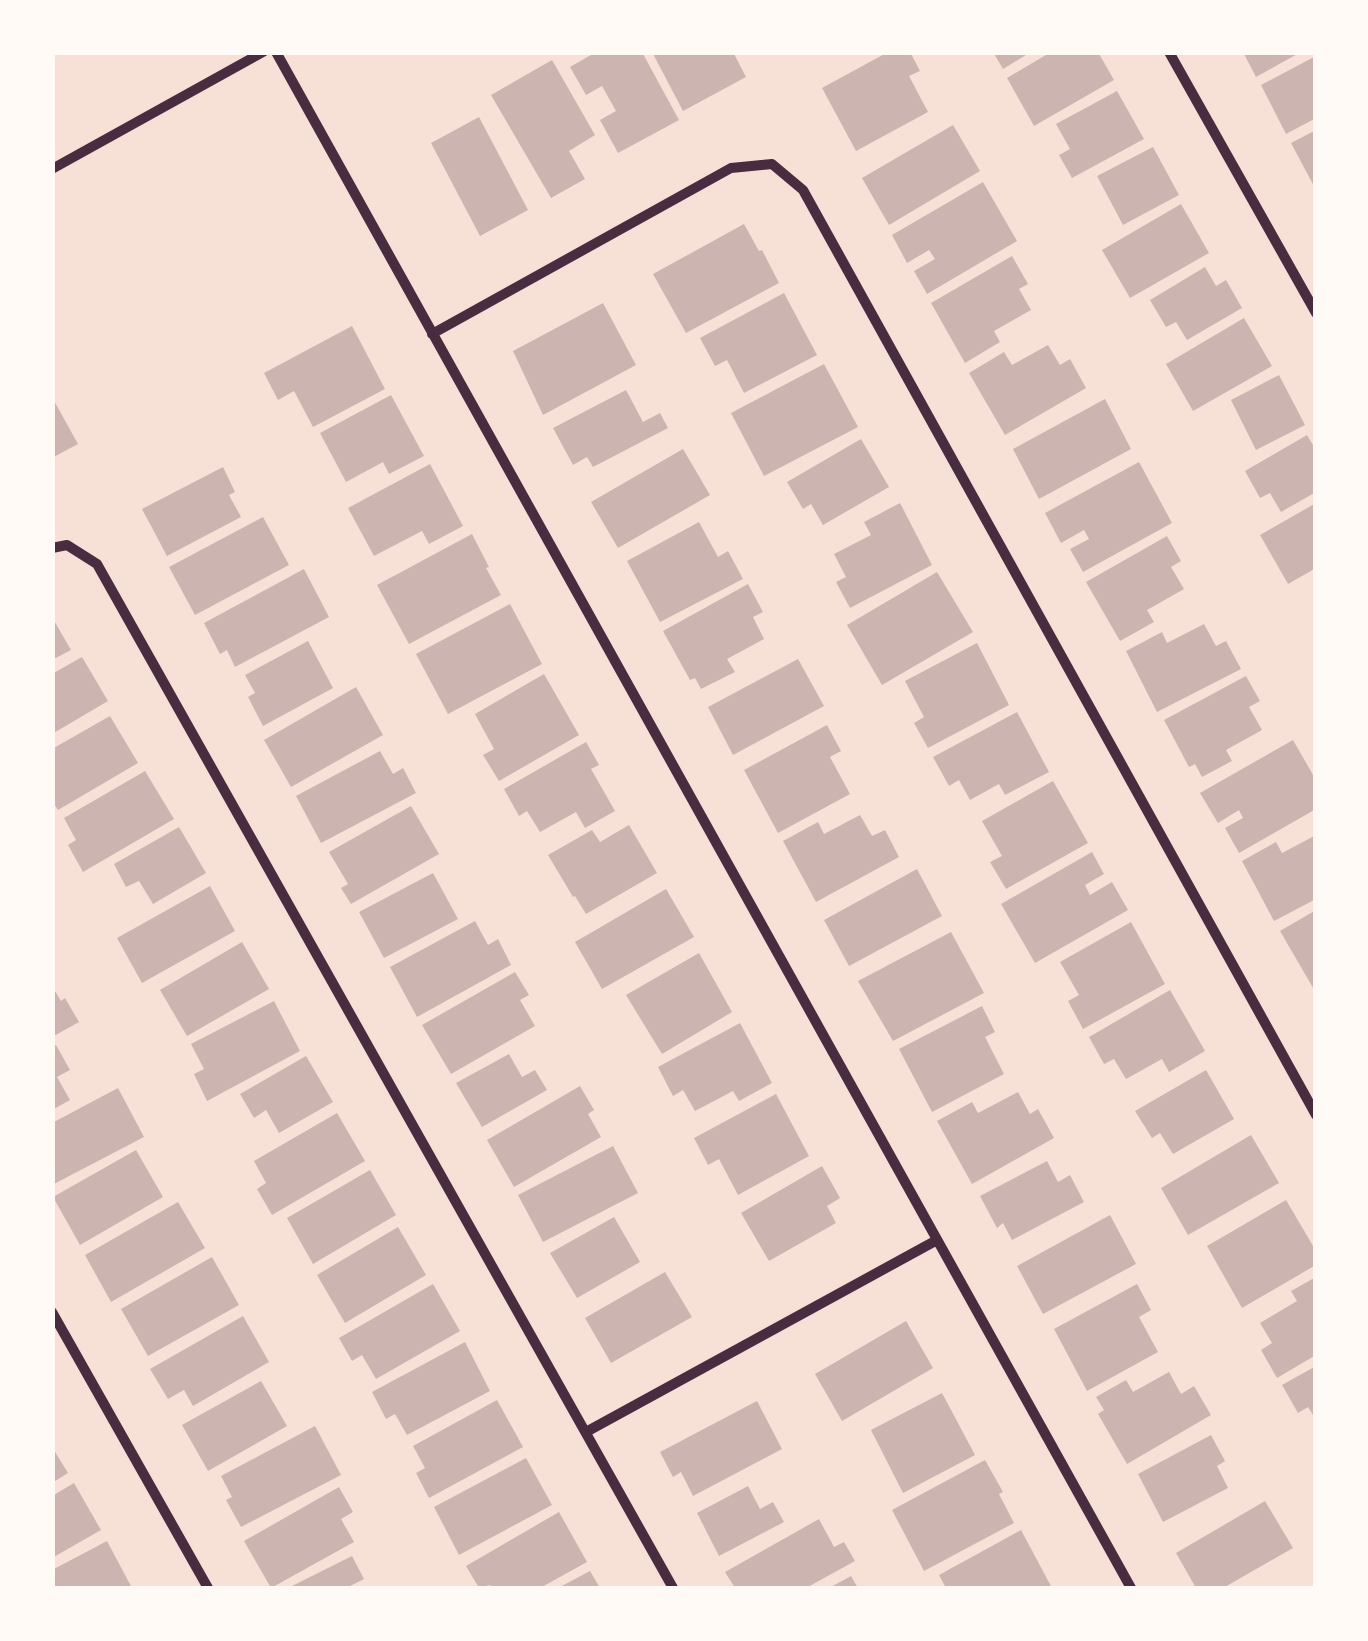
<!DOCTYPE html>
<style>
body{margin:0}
#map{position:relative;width:1368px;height:1641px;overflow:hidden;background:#f7e1d7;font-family:"DM Sans",sans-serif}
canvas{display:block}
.frame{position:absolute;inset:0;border:55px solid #fffaf5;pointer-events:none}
</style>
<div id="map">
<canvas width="1368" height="1641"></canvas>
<div class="frame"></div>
</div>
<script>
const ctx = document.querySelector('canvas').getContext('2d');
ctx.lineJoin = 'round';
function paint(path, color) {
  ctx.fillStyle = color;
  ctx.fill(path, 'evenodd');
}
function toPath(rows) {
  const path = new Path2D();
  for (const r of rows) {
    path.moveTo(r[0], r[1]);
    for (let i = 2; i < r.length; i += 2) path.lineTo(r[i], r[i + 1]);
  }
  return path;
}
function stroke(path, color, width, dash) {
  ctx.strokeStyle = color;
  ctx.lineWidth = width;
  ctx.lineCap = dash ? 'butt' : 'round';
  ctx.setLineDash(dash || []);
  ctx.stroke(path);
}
paint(toPath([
 [596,52,642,52,679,120,618,153,600,120,616,111,602,86,586,95,570,67],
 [652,52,733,52,746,77,683,111],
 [888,52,910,52,920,71,909,76,928,112,856,151,822,88],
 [993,52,1031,52,1003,69],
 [1051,52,1098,52,1114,80,1034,126,1007,78],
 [1243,52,1301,52,1256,77],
 [1316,56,1316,118,1286,134,1261,85],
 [552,60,595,135,569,151,585,179,551,198,491,95],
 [1117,91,1144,139,1072,178,1059,155,1070,149,1056,124],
 [479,117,528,210,480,236,431,143],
 [953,125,980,171,889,225,862,178],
 [1316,130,1316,190,1291,143],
 [1153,147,1179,195,1123,225,1097,176],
 [983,182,1017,241,927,294,914,271,935,259,929,250,907,263,892,235],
 [1181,204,1209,253,1130,298,1102,250],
 [744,224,759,251,762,250,779,283,686,333,653,274],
 [1012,256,1028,284,1019,289,1031,310,994,331,1000,342,965,363,931,303],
 [1205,267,1216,286,1226,280,1242,308,1187,340,1176,322,1166,327,1150,300],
 [784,293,817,355,744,393,727,360,715,366,700,338],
 [603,303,636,365,543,415,513,351],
 [1244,318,1272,366,1193,411,1166,364],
 [352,326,385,389,313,427,294,391,278,400,264,373],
 [1048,345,1060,365,1070,359,1086,388,1005,435,969,373,1004,352,1012,365],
 [824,364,858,427,764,476,731,413],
 [1279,375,1305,425,1256,450,1231,400],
 [626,390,643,422,660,413,668,428,593,467,587,457,573,465,553,428],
 [391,395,424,456,389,474,383,462,346,482,320,433],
 [52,397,78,444,52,458],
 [1105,399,1131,449,1039,499,1013,449],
 [1307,435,1316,450,1316,492,1281,512,1270,493,1260,498,1245,471],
 [861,439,889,487,823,525,811,504,803,509,787,482],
 [683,449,710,495,618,548,591,502],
 [1139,462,1172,523,1083,572,1070,549,1089,539,1084,530,1061,543,1045,513],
 [430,464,463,526,429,544,422,531,374,556,348,508],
 [223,467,235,492,229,495,241,517,167,556,142,509],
 [900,503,932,565,850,608,836,582,846,577,834,554,871,535,864,522],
 [1316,503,1316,568,1288,584,1260,535],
 [263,517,289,565,195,615,169,567],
 [699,522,718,557,728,551,743,579,660,622,627,561],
 [472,534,489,567,486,568,501,595,409,644,377,585],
 [1167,536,1181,561,1171,567,1184,589,1147,610,1154,622,1120,641,1086,582],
 [304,569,329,617,235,667,227,650,220,654,204,623],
 [937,572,973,632,882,685,847,625],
 [748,584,763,612,753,617,764,639,727,659,735,672,701,689,695,678,690,680,663,631],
 [510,604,542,664,448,714,416,654],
 [52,617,71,650,52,660],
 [1204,624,1216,646,1226,641,1241,669,1157,712,1126,651,1162,632,1167,643],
 [308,641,333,688,263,726,248,697,255,693,245,675],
 [977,643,1009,705,928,748,914,723,924,717,905,681],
 [82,657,108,701,52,734,52,674],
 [798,659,824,706,733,755,708,707],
 [544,674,579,735,499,781,483,755,494,749,475,714],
 [1246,676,1260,701,1249,707,1262,730,1226,750,1232,761,1202,777,1195,764,1189,767,1164,720],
 [356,687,383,735,291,787,264,740],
 [1017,712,1049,772,1005,795,999,784,970,800,959,780,949,786,933,757],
 [110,716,138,763,58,810,52,801,52,749],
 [827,725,841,751,830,757,850,794,778,833,744,770],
 [1293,740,1316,780,1316,809,1239,853,1225,828,1243,818,1239,810,1218,823,1200,793],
 [586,742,599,765,591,769,615,811,585,828,576,812,540,832,527,811,519,816,504,789],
 [380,751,393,774,403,768,416,793,321,843,296,796],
 [145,771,174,819,83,872,68,845,76,840,64,818],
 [1053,781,1088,843,1006,889,990,862,1002,856,982,821],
 [411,806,439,854,351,904,341,888,348,884,329,852],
 [860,815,872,836,885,830,899,857,816,902,783,841,818,822,824,834],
 [629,825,657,873,586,914,575,896,573,897,548,855,592,830,600,842],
 [179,827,206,873,153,904,139,881,126,887,114,864],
 [1316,835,1316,899,1274,921,1242,861,1276,842,1282,853],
 [1092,852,1104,874,1085,885,1090,895,1112,882,1128,910,1035,963,1001,904],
 [917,869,942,916,849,966,824,920],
 [433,873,458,919,384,958,359,912],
 [210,886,235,931,142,983,117,938],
 [666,889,694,937,602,989,575,942],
 [1316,910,1316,993,1280,931],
 [475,921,488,945,498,939,511,965,417,1017,390,967],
 [1131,922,1165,984,1083,1029,1068,1001,1079,995,1060,962],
 [951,932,984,993,893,1041,858,981],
 [242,942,269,989,187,1036,160,990],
 [699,953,732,1012,662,1054,626,995],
 [515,972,529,995,520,1000,535,1026,451,1074,422,1025],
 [52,986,61,1001,65,998,79,1022,52,1037],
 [1170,990,1205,1051,1169,1072,1162,1059,1126,1079,1114,1059,1104,1064,1089,1037],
 [274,1001,300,1051,207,1101,194,1074,204,1069,191,1044],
 [982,1006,995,1032,985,1037,1004,1074,932,1112,899,1049],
 [740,1023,772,1083,739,1101,733,1091,695,1111,683,1090,673,1096,658,1067],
 [56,1045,70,1070,57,1077,70,1100,52,1110,52,1047],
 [509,1054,522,1077,535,1070,547,1090,482,1127,456,1083],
 [306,1056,333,1102,279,1133,266,1110,254,1118,240,1094],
 [1206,1070,1234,1119,1173,1154,1160,1133,1152,1138,1135,1111],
 [580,1086,594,1110,588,1114,601,1137,514,1187,487,1140],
 [118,1088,144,1137,52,1185,52,1123],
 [1018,1092,1030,1114,1038,1109,1054,1138,972,1184,937,1121,972,1102,978,1113],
 [776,1094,809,1156,738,1195,719,1159,708,1165,694,1138],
 [337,1113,365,1161,272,1215,257,1189,266,1183,254,1161],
 [1251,1135,1279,1183,1188,1235,1161,1188],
 [613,1146,638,1193,543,1242,518,1195],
 [136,1150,163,1197,80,1245,53,1197],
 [1047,1161,1058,1182,1070,1175,1084,1202,1012,1240,1003,1223,997,1228,980,1196],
 [822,1166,840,1198,827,1206,836,1223,769,1261,741,1213],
 [370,1170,396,1215,313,1264,287,1218],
 [1286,1200,1316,1251,1316,1265,1242,1308,1207,1246],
 [178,1202,205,1248,111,1302,85,1255],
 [1110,1215,1136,1264,1043,1314,1017,1266],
 [614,1217,640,1262,577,1298,550,1253],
 [398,1227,426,1275,345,1323,317,1275],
 [212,1257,239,1305,148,1356,121,1309],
 [665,1272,692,1317,611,1363,585,1318],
 [1316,1277,1316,1355,1277,1378,1261,1350,1272,1343,1260,1323,1297,1301,1291,1291],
 [433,1284,460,1331,376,1379,362,1355,352,1361,339,1338],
 [1137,1284,1151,1310,1139,1317,1158,1352,1087,1391,1054,1329],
 [243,1316,269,1362,193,1406,184,1390,168,1399,150,1369],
 [906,1321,933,1368,842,1421,815,1374],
 [465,1342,490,1391,407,1435,395,1414,386,1419,372,1392],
 [1316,1366,1316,1420,1308,1407,1298,1413,1282,1385],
 [1169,1372,1181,1394,1194,1386,1211,1415,1127,1464,1098,1414,1104,1410,1096,1397,1126,1380,1133,1392],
 [261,1381,287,1426,208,1471,182,1425],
 [942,1393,975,1455,903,1493,871,1430],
 [497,1400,523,1447,429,1498,416,1473,425,1468,413,1446],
 [757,1401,782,1449,693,1496,681,1472,673,1477,660,1452],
 [315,1426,341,1475,241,1527,226,1500,232,1497,221,1476],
 [1211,1435,1225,1461,1217,1466,1228,1488,1163,1522,1138,1474],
 [52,1447,68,1473,52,1483],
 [526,1458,552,1505,459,1555,434,1507],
 [985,1460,1003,1492,999,1494,1014,1523,924,1571,892,1510],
 [74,1483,101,1530,52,1558,52,1496],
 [748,1486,760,1509,773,1502,784,1522,719,1556,697,1513],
 [339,1487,353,1512,341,1519,354,1542,271,1588,244,1541],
 [1265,1501,1293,1548,1223,1588,1196,1588,1176,1553],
 [559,1512,587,1562,540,1588,492,1588,490,1585,479,1588,466,1566],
 [819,1519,834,1547,844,1542,855,1561,806,1588,735,1588,725,1572],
 [1021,1530,1052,1588,946,1588,939,1575],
 [107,1541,132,1588,52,1588,52,1570],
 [352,1556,364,1579,350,1586,351,1588,288,1588],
 [590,1571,600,1588,558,1588],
 [851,1576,858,1588,829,1588]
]), '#ccb4b1');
stroke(toPath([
 [276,52,1131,1588],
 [1169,52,1316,313],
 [52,169,263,52],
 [432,334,731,168,772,164,803,190,1316,1115],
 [52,548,67,545,97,564,673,1588],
 [52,1312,208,1588],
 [586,1432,937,1240]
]), '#4a2c40', 10);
</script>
